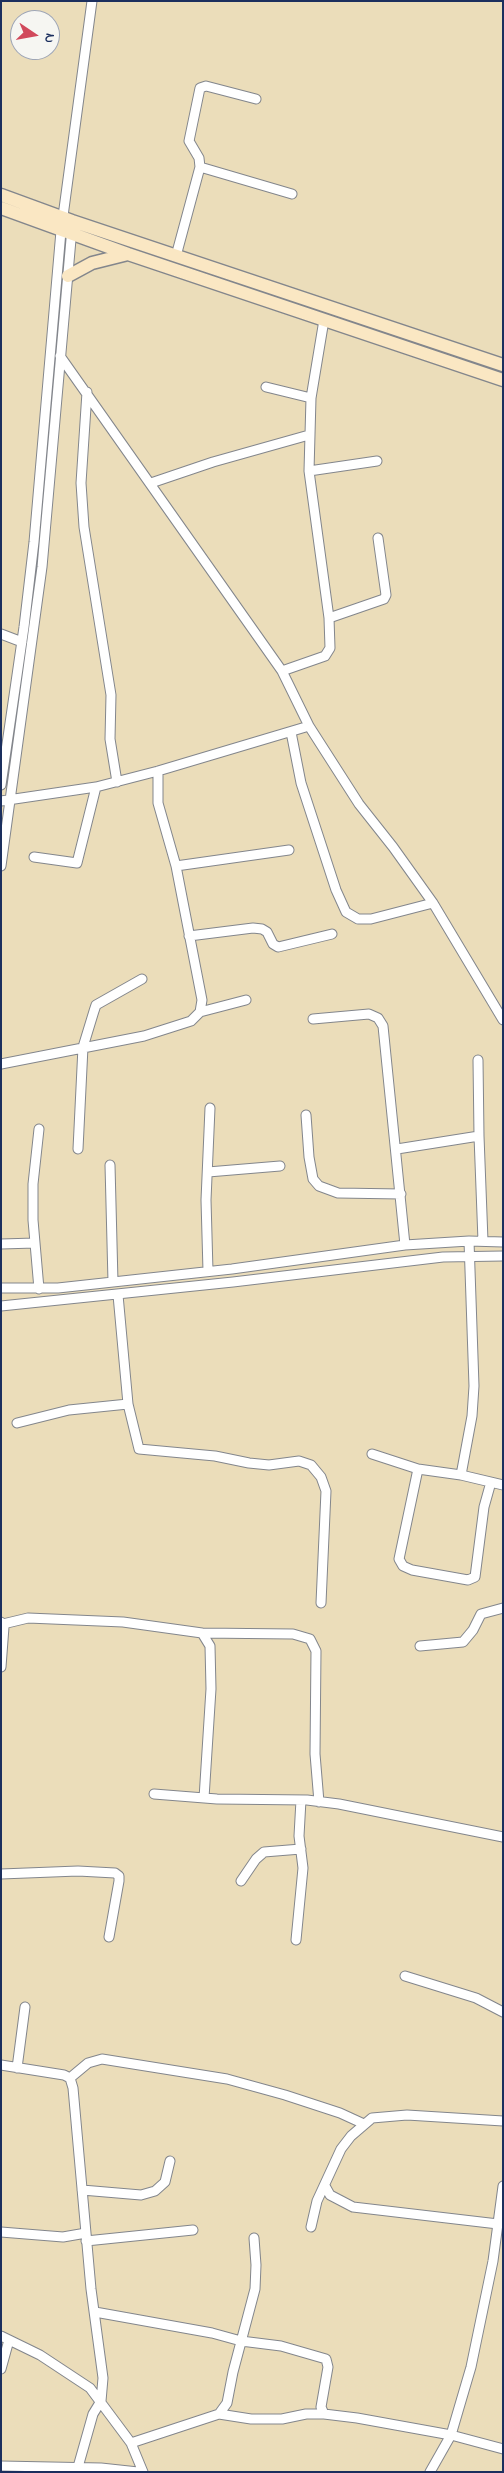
<!DOCTYPE html>
<style>
body{margin:0}
#map{position:relative;width:504px;height:2473px;overflow:hidden;background:#ebddba;font-family:"Indie Flower",sans-serif}
canvas{display:block}
.frame{position:absolute;inset:0;border:2px solid #1b2f5e;pointer-events:none}
.north{position:absolute;left:10px;top:10px;width:50px;height:50px;box-sizing:border-box;background:#f6f6f2;border:1px solid #9ea6b7;border-radius:50%;rotate:102deg;font-size:14px;font-weight:700;line-height:20px;text-align:center;color:#1b2f5e}
.north::after{content:'';display:block;margin:auto;width:18px;height:22px;background:#d1495b;clip-path:polygon(50% 0,100% 100%,50% 72%,0 100%)}
</style>
<div id="map">
<canvas width="504" height="2473"></canvas>
<div class="frame"></div>
<div class="north">N</div>
</div>
<script>
const ctx = document.querySelector('canvas').getContext('2d');
ctx.lineJoin = 'round';
function toPath(rows) {
  const path = new Path2D();
  for (const r of rows) {
    path.moveTo(r[0], r[1]);
    for (let i = 2; i < r.length; i += 2) path.lineTo(r[i], r[i + 1]);
  }
  return path;
}
function stroke(path, color, width, dash) {
  ctx.strokeStyle = color;
  ctx.lineWidth = width;
  ctx.lineCap = dash ? 'butt' : 'round';
  ctx.setLineDash(dash || []);
  ctx.stroke(path);
}
const street = toPath([
 [200,167,292,194],
 [176,256,200,167,199,158,189,141,200,88,206,86,256,99],
 [60,356,282,671,309,726,359,804,393,847,433,903,503,1020],
 [266,387,311,398],
 [87,392,81,483,84,527,111,695,110,739,117,782],
 [309,471,377,461],
 [151,483,213,462,309,435],
 [329,618,384,599,386,595,378,538],
 [1,634,22,642],
 [282,671,325,656,330,648,329,618,309,471,311,398,324,320],
 [291,732,301,783,336,890,346,912,358,919,371,919,433,903],
 [1,785,24,627,34,542,61,231,92,1],
 [1,801,96,787,158,771,309,726],
 [34,857,77,863,96,787],
 [1,866,42,567,72,228],
 [176,866,289,850],
 [189,936,253,928,262,929,267,932,273,944,278,947,332,934],
 [200,1012,246,1000],
 [313,1019,369,1014,378,1018,383,1026,405,1245],
 [478,1060,479,1136],
 [1,1064,144,1036,191,1021,200,1012,202,1000,176,866,158,803,158,771],
 [306,1115,309,1157,313,1179,319,1186,338,1193,401,1194],
 [39,1129,33,1184,33,1220,39,1289],
 [78,1149,83,1047,94,1011,96,1005,142,979],
 [397,1149,479,1136,483,1241],
 [110,1165,113,1282],
 [208,1172,280,1166],
 [469,1241,474,1386,472,1416,461,1475,503,1485],
 [1,1244,35,1243],
 [208,1271,206,1200,210,1108],
 [1,1288,58,1288,232,1269,405,1245,469,1241,503,1242],
 [1,1306,233,1282,443,1257,503,1256],
 [128,1404,139,1449,215,1456,249,1463,269,1465,299,1461,311,1465,321,1477,326,1491,321,1603],
 [17,1423,69,1410,128,1404,118,1295],
 [372,1454,418,1469],
 [461,1475,418,1469,399,1559,403,1566,412,1570,468,1580,475,1577,484,1507,491,1482],
 [1,1622,4,1627,1,1667],
 [3,1624,28,1618,123,1622,202,1633,210,1646,211,1689,204,1798],
 [202,1633,293,1634,310,1639,316,1651,315,1754,319,1802],
 [420,1646,463,1642,473,1630,481,1614,503,1608],
 [154,1794,217,1799,307,1800,339,1804,503,1837],
 [1,1874,78,1871,115,1873,119,1876,119,1881,109,1937],
 [241,1881,256,1859,264,1852,301,1849],
 [296,1940,303,1868,299,1836,301,1800],
 [405,1976,476,1998,503,2012],
 [1,2065,64,2075,70,2078,73,2088,91,2289,103,2378,101,2401,93,2414,78,2467],
 [17,2068,25,2007],
 [70,2078,88,2063,102,2059,227,2079,285,2095,340,2113,364,2124],
 [325,2186,330,2195,353,2207,498,2224],
 [82,2190,141,2195,155,2191,165,2182,170,2161],
 [311,2227,317,2201,341,2149,351,2136,372,2118,407,2115,503,2121],
 [1,2232,63,2237,86,2233],
 [86,2241,193,2230],
 [95,2312,212,2333,241,2341,281,2346,326,2359,328,2367,321,2407,324,2414,357,2418,451,2435,503,2449],
 [1,2336,40,2355,90,2388,131,2443,143,2472],
 [1,2369,9,2340],
 [219,2414,251,2419,282,2419,306,2414,324,2414],
 [131,2443,219,2414,227,2403,233,2372,255,2289,256,2265,254,2238],
 [1,2466,101,2468,138,2472],
 [430,2472,451,2435,471,2367,493,2261,503,2186]
]);
const secondary = toPath([
 [1,195,72,221,503,365],
 [1,208,128,254,503,380],
 [68,276,92,263,128,254]
]);
stroke(street, '#83868c', 11);
stroke(secondary, '#83868c', 15);
stroke(street, '#fff', 9);
stroke(secondary, '#fae7c3', 12);
</script>
